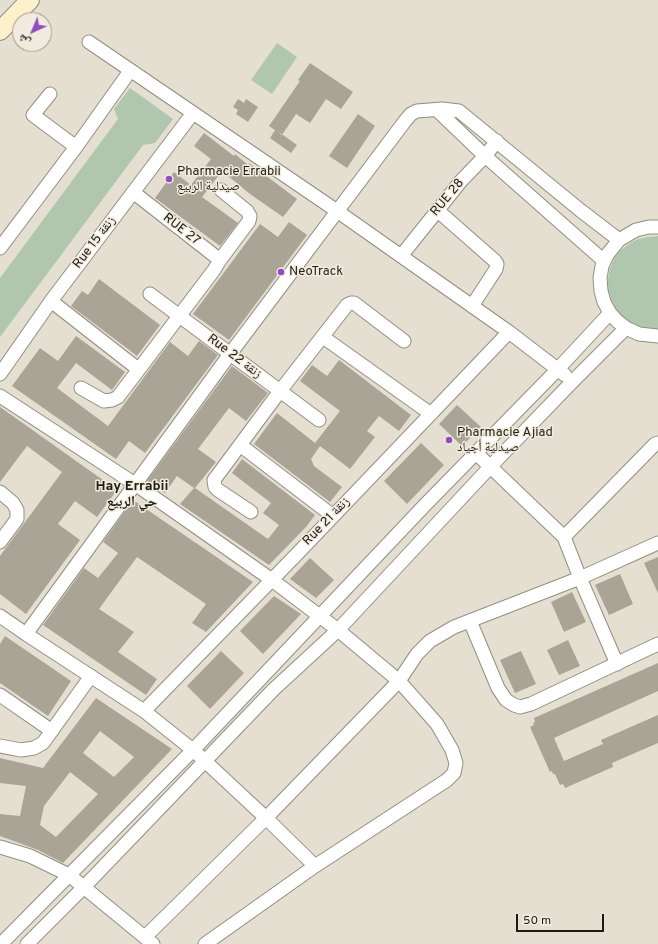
<!DOCTYPE html>
<meta charset="utf-8">
<style>
body{margin:0}
#map{position:relative;width:658px;height:944px;overflow:hidden;background:#e4dfd0;font-family:Overpass,"Noto Naskh Arabic",sans-serif}
canvas{display:block}
.north{position:absolute;left:12px;top:12px;width:40px;height:40px;box-sizing:border-box;background:#f1ecdd;border:1px solid #9c998d;border-radius:50%;rotate:224deg;font-size:11px;font-weight:700;line-height:16px;text-align:center;color:#1d1c16}
.north::after{content:'';display:block;margin:auto;width:14px;height:18px;background:#914cc0;clip-path:polygon(50% 0,100% 100%,50% 72%,0 100%)}
.scale{position:absolute;left:516px;top:914px;width:88px;height:18px;box-sizing:border-box;border:2px solid #1d1c16;border-top:0;padding-left:5px;font-size:12px;line-height:14px;white-space:nowrap;color:#1d1c16;-webkit-text-stroke:3px #f1ecdd;paint-order:stroke}
</style>
<div id="map">
<canvas width="658" height="944"></canvas>
<div class="north">ش</div>
<div class="scale">50 m</div>
</div>
<script>
const ctx = document.querySelector('canvas').getContext('2d');
ctx.lineJoin = 'round';
function paint(path, color) {
  ctx.fillStyle = color;
  ctx.fill(path, 'evenodd');
}
function toPath(rows) {
  const path = new Path2D();
  for (const r of rows) {
    path.moveTo(r[0], r[1]);
    for (let i = 2; i < r.length; i += 2) path.lineTo(r[i], r[i + 1]);
  }
  return path;
}
function stroke(path, color, width, dash) {
  ctx.strokeStyle = color;
  ctx.lineWidth = width;
  ctx.lineCap = dash ? 'butt' : 'round';
  ctx.setLineDash(dash || []);
  ctx.stroke(path);
}
function label(font, color, halo, rows, align = 'center') {
  ctx.font = font + ' Overpass,"Noto Naskh Arabic",sans-serif';
  ctx.lineWidth = 3;
  ctx.setLineDash([]);
  ctx.textBaseline = 'middle';
  ctx.strokeStyle = halo;
  ctx.fillStyle = color;
  for (const [text, x, y, turn = 0] of rows) {
    ctx.save();
    ctx.translate(x, y);
    ctx.rotate((+turn || 0) * Math.PI / 180);
    ctx.textAlign = isNaN(turn) ? turn : align;
    if (halo) ctx.strokeText(text, 0, 0);
    ctx.fillText(text, 0, 0);
    ctx.restore();
  }
}
paint(toPath([
 [277,43,297,57,272,94,251,80],
 [130,88,173,119,155,143,143,145,0,337,0,278,118,119,114,109],
 [658,236,658,329,650,329,640,327,631,323,622,317,616,309,611,299,608,289,608,279,610,268,614,259,620,251,629,244,638,239,648,237]
]), '#b0c6ae');
paint(toPath([
 [310,63,353,92,341,109,326,99,310,123,296,114,282,135,276,130,297,145,291,153,270,138,275,130,269,126,300,81,298,80],
 [238,99,244,103,246,99,258,107,248,122,236,114,238,110,233,107],
 [358,114,375,126,347,168,329,156],
 [204,133,234,156,235,154,248,165,249,163,297,199,283,217,250,194,222,171,202,197,238,223,220,246,155,198,174,172,191,185,211,159,194,146],
 [289,222,307,235,229,340,193,314,260,224,278,237],
 [99,279,160,325,137,356,71,306,82,291,88,295],
 [76,336,125,372,112,390,76,363,57,388,108,426,170,342,188,356,199,341,218,355,145,453,129,441,116,459,12,386,40,348,58,361],
 [339,360,411,415,399,431,379,416,367,431,375,437,350,469,320,446,311,459,314,466,342,487,330,502,254,444,277,413,315,443,340,411,300,381,312,365,327,376],
 [232,366,268,393,246,421,229,408,198,449,216,462,195,488,268,539,279,525,263,513,271,503,232,473,242,459,315,515,306,527,269,565,180,504,194,488,177,476,165,493,147,481],
 [457,405,481,427,462,446,439,424],
 [0,407,117,490,97,517,75,501,58,524,80,540,26,614,0,594,0,556,62,472,27,446,0,482],
 [421,443,444,465,407,504,384,481],
 [133,500,253,582,206,632,192,623,206,604,137,557,99,609,134,632,118,652,157,679,146,695,43,625,84,568,98,578,118,553,103,542],
 [658,557,658,593,644,563],
 [310,558,334,580,316,598,290,579],
 [620,574,633,604,609,615,595,585],
 [572,592,586,622,564,632,551,602],
 [274,596,301,614,263,654,240,631],
 [5,636,71,681,48,716,0,683,0,644],
 [568,640,580,666,559,675,547,650],
 [221,651,244,673,210,709,187,686],
 [521,651,536,684,515,693,500,660],
 [658,663,658,691,554,738,564,761,603,744,601,740,658,715,658,743,612,763,613,767,565,788,563,784,560,785,555,774,553,774,552,771,550,772,530,727,534,725,533,723,535,722,534,718],
 [96,698,172,749,63,863,38,850,0,836,0,814,20,816,26,786,0,783,0,758,43,768],
 [100,731,134,757,114,777,83,753],
 [70,772,98,794,56,837,40,825,44,806]
]), '#a9a496');
const street = toPath([
 [89,42,337,211,509,332,565,375],
 [50,94,33,115,76,147],
 [437,110,485,156,604,261],
 [437,210,495,261,497,264,496,269,472,306],
 [658,227,649,227,636,230,619,240,607,255,602,266,600,278,601,291,604,302,610,313,617,321,626,328,639,334,658,336],
 [0,248,76,147,130,71],
 [401,256,461,181,485,156,497,141],
 [220,260,249,221,250,216,247,211,221,190],
 [150,294,319,420],
 [51,301,138,369],
 [323,337,431,414],
 [0,374,51,301,193,113],
 [81,388,104,401,112,400,118,397,214,270,220,260,133,192],
 [0,396,135,484,272,580,338,630,399,681,437,724,452,750,456,763,454,773,447,780,315,866,205,944],
 [240,445,333,516],
 [476,453,564,537,580,578,617,664],
 [0,492,13,503,17,510,17,519,0,542],
 [251,512,218,490,215,487,214,480,280,391,347,305,351,303,354,303,404,341],
 [564,537,655,444,658,443],
 [0,616,26,634,144,711,193,750,266,818,315,866],
 [470,621,498,688,506,700,514,705,520,707,531,704,658,644],
 [26,634,230,354,405,121,411,114,417,111,442,109,459,111,580,210,619,240],
 [0,695,52,731],
 [144,711,297,554,509,332],
 [0,746,21,750,34,748,43,743,91,676],
 [0,847,30,856,69,875,153,944],
 [145,937,266,818,399,681,417,654,430,641,454,627,580,578,658,543],
 [1,944,193,750,424,506,558,369,610,313],
 [27,944,84,887,273,690,338,630,491,466,573,381,626,328]
]);
const secondary = toPath([
 [0,31,30,0]
]);
stroke(street, '#938e81', 15);
stroke(secondary, '#938e81', 20);
stroke(street, '#fff', 13);
stroke(secondary, '#fdf1cb', 18);
for (const [x, y, r, color] of [
 [169,179,4,"#914cc0"],
 [281,272,4,"#914cc0"],
 [449,440,4,"#914cc0"]
]) {
  const dot = new Path2D();
  dot.arc(x, y, r, 0, 2 * Math.PI);
  ctx.fillStyle = color;
  ctx.fill(dot);
  stroke(dot, '#f1ecdd', 1.5);
}
label('13px', '#1d1c16', '#f1ecdd', [
 ["Pharmacie Errabii",177,172],
 ["صيدلية الربيع",177,187],
 ["NeoTrack",289,272],
 ["Pharmacie Ajiad",457,433],
 ["صيدلية أجياد",457,448]
], 'left');
label('13px', '#1d1c16', '#f1ecdd', [
 ["RUE 28",448,198,-50],
 ["RUE 27",181,230,38],
 ["Rue 15 زنقة",95,243,-53],
 ["Rue 22 زنقة",234,357,37],
 ["Rue 21 زنقة",327,522,-46]
]);
label('bold 14px', '#1d1c16', '#f1ecdd', [
 ["Hay Errabii",132,487],
 ["حي الربيع",132,503]
]);
</script>
